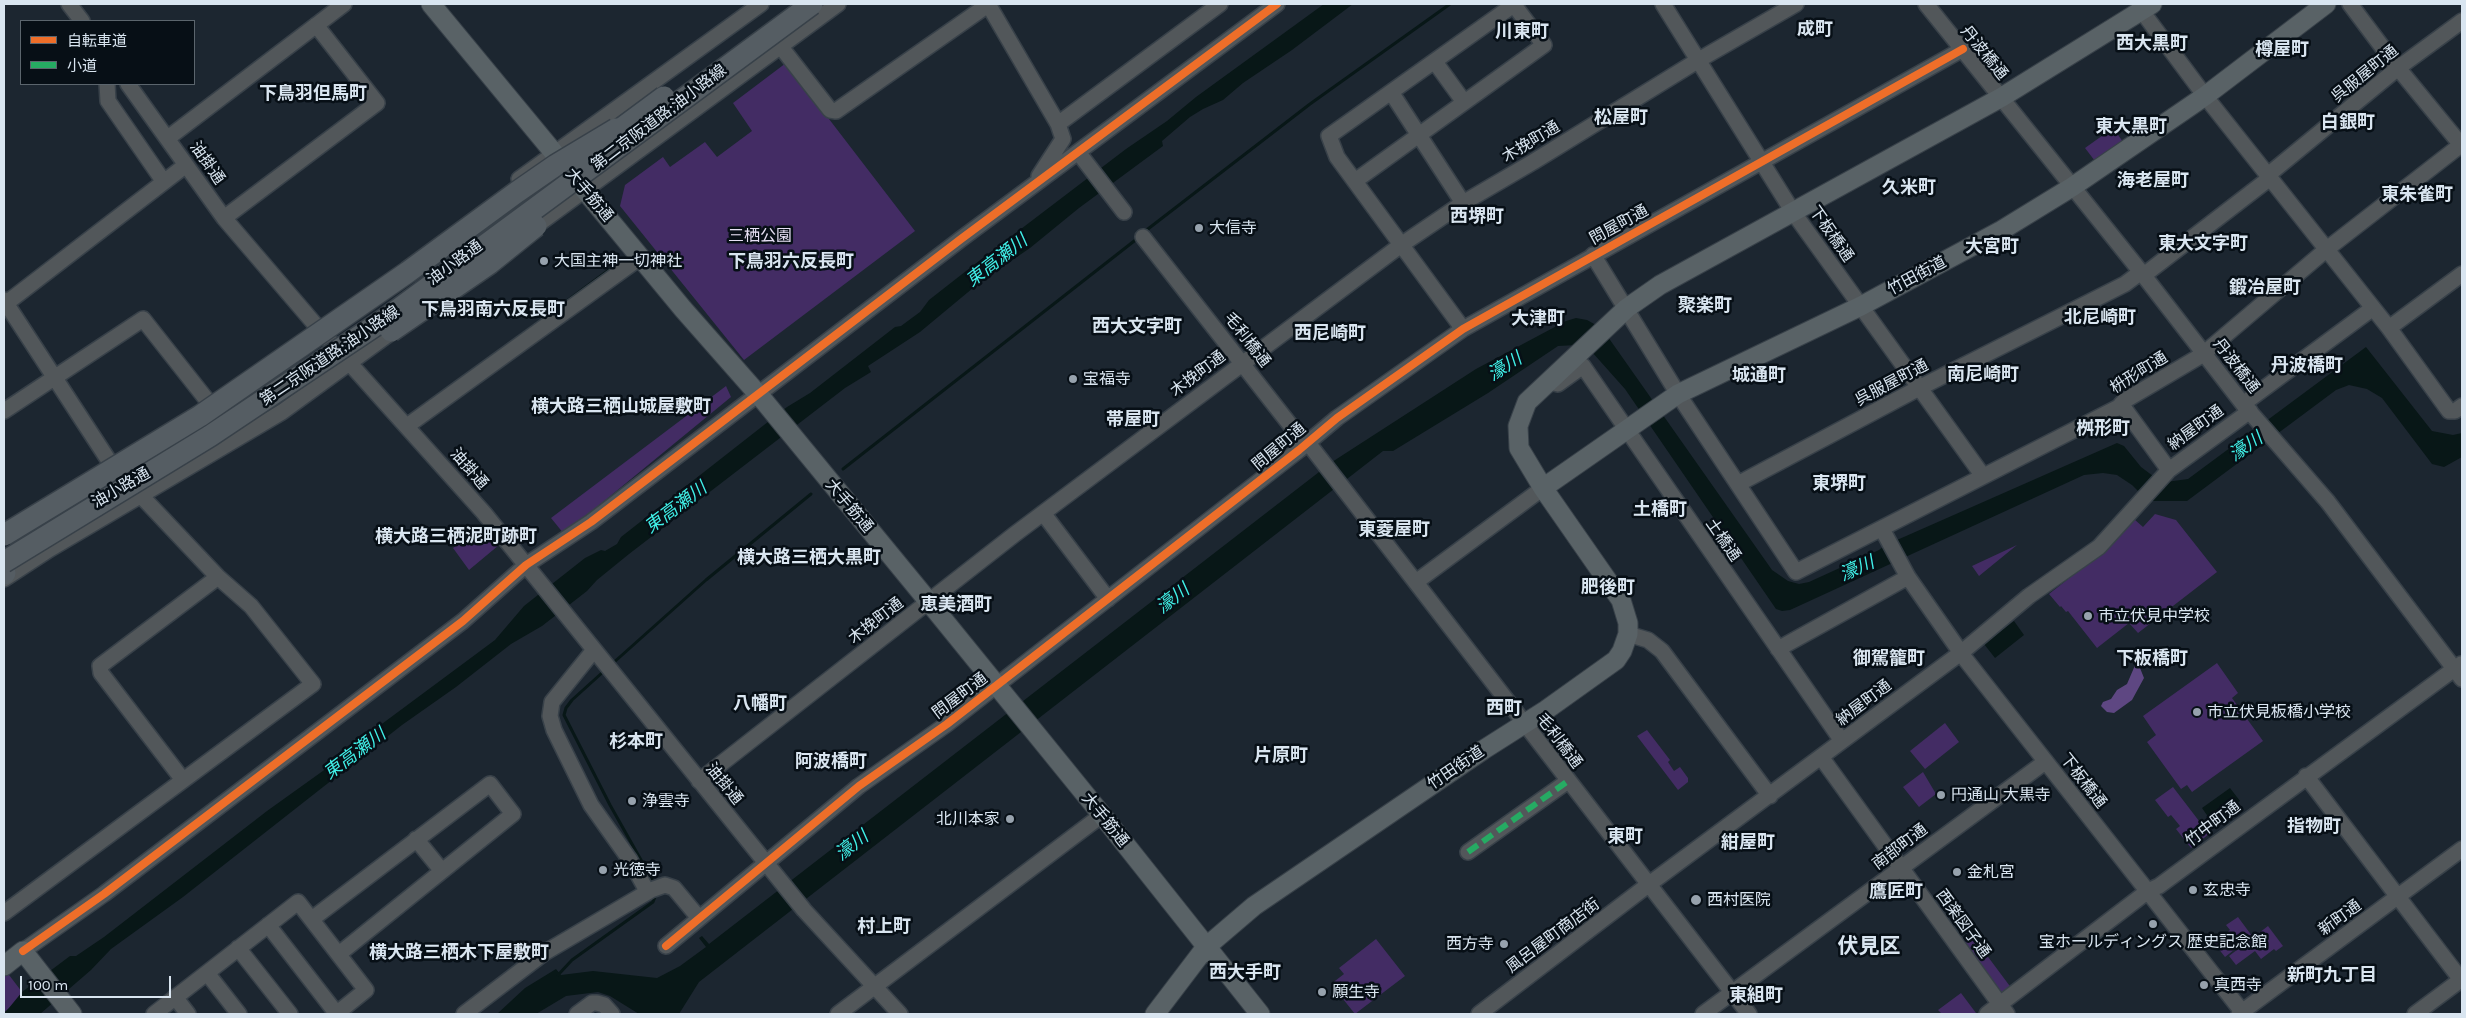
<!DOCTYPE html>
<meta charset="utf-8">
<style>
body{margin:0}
#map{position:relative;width:2466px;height:1018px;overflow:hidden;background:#1c2630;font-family:Karla,"Noto Sans JP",sans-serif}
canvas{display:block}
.frame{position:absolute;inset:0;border:5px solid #d9e5f0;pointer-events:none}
.legend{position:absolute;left:20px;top:20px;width:175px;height:65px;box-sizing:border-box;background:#070f16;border:1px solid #5b656d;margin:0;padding:6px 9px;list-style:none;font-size:15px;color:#d9e5f0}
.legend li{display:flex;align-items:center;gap:10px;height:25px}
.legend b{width:25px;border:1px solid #5b656d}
.scale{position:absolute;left:20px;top:976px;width:151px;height:22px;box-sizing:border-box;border:2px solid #d9e5f0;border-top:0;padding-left:6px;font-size:15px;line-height:18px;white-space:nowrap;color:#d9e5f0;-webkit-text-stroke:4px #070f16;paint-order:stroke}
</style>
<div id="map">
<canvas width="2466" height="1018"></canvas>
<div class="frame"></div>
<ul class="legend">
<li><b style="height:6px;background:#ee6e29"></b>自転車道</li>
<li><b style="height:6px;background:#26ab63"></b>小道</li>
</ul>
<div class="scale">100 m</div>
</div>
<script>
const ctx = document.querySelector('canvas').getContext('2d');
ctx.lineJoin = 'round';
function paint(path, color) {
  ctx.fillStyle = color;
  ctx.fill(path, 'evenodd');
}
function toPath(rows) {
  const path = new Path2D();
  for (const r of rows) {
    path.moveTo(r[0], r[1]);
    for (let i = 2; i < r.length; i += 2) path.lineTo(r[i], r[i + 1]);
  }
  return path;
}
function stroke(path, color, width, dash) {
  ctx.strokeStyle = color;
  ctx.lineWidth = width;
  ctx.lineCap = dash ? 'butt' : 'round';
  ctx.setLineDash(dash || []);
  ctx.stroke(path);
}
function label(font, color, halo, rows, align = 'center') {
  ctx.font = font + ' Karla,"Noto Sans JP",sans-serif';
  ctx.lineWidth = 5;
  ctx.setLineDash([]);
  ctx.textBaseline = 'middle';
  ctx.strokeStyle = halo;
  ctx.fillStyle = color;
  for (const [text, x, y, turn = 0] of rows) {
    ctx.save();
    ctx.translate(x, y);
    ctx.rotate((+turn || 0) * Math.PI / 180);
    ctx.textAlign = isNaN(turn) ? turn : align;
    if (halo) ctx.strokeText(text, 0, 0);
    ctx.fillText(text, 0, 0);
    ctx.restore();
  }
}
paint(toPath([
 [786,63,915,231,744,360,620,206,625,185,663,157,670,167,705,142,717,157,752,131,733,103],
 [2113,128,2126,146,2098,165,2085,148],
 [726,386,731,397,564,534,551,518],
 [2155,514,2176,520,2217,572,2138,633,2129,623,2097,648,2068,611,2066,612,2061,606,2060,607,2049,594,2101,553,2134,519,2143,527],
 [482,526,499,545,469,570,453,548],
 [2017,545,1979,576,1972,566],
 [2217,663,2238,693,2232,698,2263,741,2192,792,2187,785,2181,789,2147,742,2156,735,2143,716],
 [1945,723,1959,742,1925,769,1910,751],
 [1647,730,1670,760,1668,762,1674,771,1680,767,1688,778,1688,782,1678,790,1637,736],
 [1923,772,1936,794,1919,807,1903,787],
 [2173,787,2209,834,2191,848,2176,829,2180,826,2171,815,2168,817,2155,800],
 [2238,917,2252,936,2225,957,2214,943,2230,930,2226,925],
 [2268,926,2283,946,2276,951,2274,949,2261,959,2255,951,2236,965,2229,956],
 [1971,934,2012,989,2005,994,1998,994,1960,942],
 [1376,939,1405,976,1355,1014,1331,984,1344,974,1339,968],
 [6,971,22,992,13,1005,4,1012,4,973],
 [1961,993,1976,1013,1942,1014,1938,1010]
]), '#432c64');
paint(toPath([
 [2136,663,2138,663,2144,678,2132,700,2114,713,2107,712,2101,706,2103,702,2111,699,2117,690,2127,684]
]), '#5e4782');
paint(toPath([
 [1324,4,1353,4,1292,50,1243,83,1223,100,1203,109,1190,117,1162,141,1163,146,1079,208,1030,248,979,283,920,332,868,366,871,372,845,388,629,554,597,580,587,591,542,626,511,644,456,687,402,725,183,897,111,949,91,970,40,1014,4,1014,22,992,70,956,76,956,104,937,267,811,341,758,367,735,495,640,524,606,585,558,601,550,605,551,617,544,621,537,787,407,810,393,895,327,901,326,920,312,929,300,975,264,1126,149,1167,121,1196,97],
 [1576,318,1587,320,1596,325,1608,337,1772,570,1788,581,1799,584,1809,582,1879,550,1893,539,1895,538,1897,540,2117,443,2124,446,2141,467,2153,476,2166,482,2188,479,2366,347,2432,431,2453,435,2462,433,2462,457,2444,467,2432,464,2382,398,2367,389,2349,385,2336,390,2187,501,2148,501,2132,485,2117,475,2103,473,2084,475,1790,610,1782,611,1776,609,1625,389,1592,352,1577,345,1558,346,1488,393,1393,451,1383,451,699,982,679,1014,639,1014,610,996,598,992,566,996,536,1014,497,1014,525,988,556,969,561,975,593,971,657,978,680,966,706,947,699,938,702,936,709,944,1332,462,1476,369,1566,321],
 [2014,621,2024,635,1995,658,1984,644],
 [2230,788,2240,801,2211,821,2202,808]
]), '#081717');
stroke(toPath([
 [1144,232,1310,104,1450,4],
 [521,335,617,264],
 [843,469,1138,238],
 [612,664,706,580,811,494],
 [603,672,572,700,566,708,564,715,610,805,654,883],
 [558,975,572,960,653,902,656,894]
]), '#081717', 3);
const minor = toPath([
 [69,4,82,21],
 [988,4,1058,124,1063,139,1039,176],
 [1663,4,1793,212,1983,476],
 [1926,4,2141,272,2243,404,2328,502,2462,679],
 [2350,4,2398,68,2462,146],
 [2141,10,2205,96,2389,328,2449,411,2455,411,2462,406],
 [781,47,830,110,836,111,989,4],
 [1435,62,1464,102],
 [107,84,108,101,164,182],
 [128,84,224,218,319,329,484,513,804,910,900,1014],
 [1391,92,1463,203],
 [1058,124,1220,4],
 [168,138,344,4],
 [1078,152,1124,212],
 [2268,175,2398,68,2462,21],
 [519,179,761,4],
 [1355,181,1544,45,1514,5],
 [224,218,377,103,316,25],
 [529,231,838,4],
 [1143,237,1302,440,1312,448,1353,501,1749,1014],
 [1593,255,1678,394,1796,572,2119,407,2124,401,2202,355,2327,249,2462,144],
 [2144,275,2270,178],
 [4,300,111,464,218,577,251,606,313,684,4,913],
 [4,305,186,165],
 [2389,328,2462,274],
 [1463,329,1337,157,1329,136,1515,4],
 [1549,382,1558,384,1583,366,1842,741],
 [2121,404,2169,470],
 [2243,404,2373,308],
 [4,411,143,319,210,404],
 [407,426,641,257],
 [1738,484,1919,388,2125,284,2141,272],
 [1043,513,1108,599],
 [1882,529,1908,577,1966,660,2244,1014],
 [4,579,50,549,282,412,400,326],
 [1416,582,1543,488],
 [1628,634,1648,640,1662,651,1770,796],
 [1778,649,1908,577],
 [594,650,552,702,550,716,554,730,591,805,630,860,647,891],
 [1821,757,2007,1014],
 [2306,776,2462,981],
 [183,780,101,673,100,666,218,577],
 [699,781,1015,534,1401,245,1463,203,1533,162,1697,61,1796,4],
 [416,839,442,871],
 [1468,852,1568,781],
 [312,919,490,784,513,814,339,954],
 [268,925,337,1014],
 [666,946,859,786,947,724,1299,450,1337,418,1463,329,1963,49],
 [238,948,290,1014],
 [23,951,104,894,463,621,526,565,591,522,961,239,1277,4],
 [207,973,239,1014],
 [175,997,188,1014],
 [154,1014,298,902,366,990,336,1014],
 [464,1014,544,953,651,890,665,885,674,888,699,918],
 [577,1014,592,1003,597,1003,604,1005,612,1014],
 [838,1014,1102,815],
 [1479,1014,1648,885,1962,652,2029,596,2099,547,2169,470,2250,411],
 [1703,1014,2045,762],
 [1987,1014,2148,891,2159,886,2461,664],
 [2239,1014,2462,849],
 [2415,1014,2462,979]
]);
const major = toPath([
 [431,4,683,309,764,401,929,602,1102,815,1260,1014],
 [1543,488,1678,394,1861,306,2002,230,2072,187,2205,96,2326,4],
 [4,966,23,951,72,1014],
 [1155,1014,1206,947,1254,906,1483,750,1546,710,1616,660,1622,651,1628,634,1628,623,1621,600,1543,488,1519,448,1518,426,1527,402,1627,308,1660,285,2002,97,2152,4]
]);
const highway = toPath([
 [4,574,5,573]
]);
stroke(minor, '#384149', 18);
stroke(major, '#384149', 21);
stroke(highway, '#384149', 24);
stroke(minor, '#52575a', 15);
stroke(major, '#596266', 19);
stroke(highway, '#555d63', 21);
const highwayBridge = toPath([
 [606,140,664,97],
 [391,331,490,263,536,226],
 [4,535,200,416,408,272,517,192,556,165,616,129],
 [4,562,210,436,388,317,812,4]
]);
stroke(highwayBridge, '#384149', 24, []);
stroke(highwayBridge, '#555d63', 21);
stroke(toPath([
 [1468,852,1568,781]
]), '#26ab63', 6, [12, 6]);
stroke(toPath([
 [666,946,859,786,947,724,1299,450,1337,418,1463,329,1963,49],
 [23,951,104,894,463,621,526,565,591,522,961,239,1277,4]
]), '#ee6e29', 8);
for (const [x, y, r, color] of [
 [1199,228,5,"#97a2ad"],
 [544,261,5,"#97a2ad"],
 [1073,379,5,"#97a2ad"],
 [2088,616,5,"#97a2ad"],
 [2197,712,5,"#97a2ad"],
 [1941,795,5,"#97a2ad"],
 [632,801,5,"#97a2ad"],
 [1010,819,5,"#97a2ad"],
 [603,870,5,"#97a2ad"],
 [1957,872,5,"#97a2ad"],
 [2193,890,5,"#97a2ad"],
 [1696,900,6,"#97a2ad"],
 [2153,924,5,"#97a2ad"],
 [1504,944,5,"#97a2ad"],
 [2204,985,5,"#97a2ad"],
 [1322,992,5,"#97a2ad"]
]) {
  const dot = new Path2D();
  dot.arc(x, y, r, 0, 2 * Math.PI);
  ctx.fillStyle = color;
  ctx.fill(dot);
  stroke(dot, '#070f16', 2);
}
label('16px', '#d9e5f0', '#070f16', [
 ["丹波橋通",1984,53,51],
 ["呉服屋町通",2365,74,-39],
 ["第二京阪道路;油小路線",659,118,-37],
 ["木挽町通",1531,142,-31],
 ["油掛通",207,163,55],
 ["大手筋通",589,195,50],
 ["問屋町通",1619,225,-29],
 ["下板橋通",1831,234,55],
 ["油小路通",455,263,-36],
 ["竹田街道",1917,276,-28],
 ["毛利橋通",1247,340,52],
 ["第二京阪道路;油小路線",330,356,-34],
 ["丹波橋通",2236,366,52],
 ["枡形町通",2139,373,-32],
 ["木挽町通",1198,374,-37],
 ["呉服屋町通",1892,383,-28],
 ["納屋町通",2196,428,-36],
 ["問屋町通",1279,447,-40],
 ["油掛通",469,469,49],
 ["油小路通",121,488,-30],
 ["大手筋通",849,506,50],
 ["土橋通",1723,540,55],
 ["木挽町通",876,621,-38],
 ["問屋町通",960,696,-37],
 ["納屋町通",1864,703,-37],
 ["毛利橋通",1559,741,53],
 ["竹田街道",1456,768,-34],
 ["下板橋通",2083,781,52],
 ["油掛通",724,784,51],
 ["大手筋通",1105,820,51],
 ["竹中町通",2213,824,-37],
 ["南部町通",1900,847,-37],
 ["新町通",2340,918,-36],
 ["西楽図子通",1963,924,54],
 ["風呂屋町商店街",1553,936,-37]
]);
label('16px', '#d9e5f0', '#070f16', [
 ["大信寺",1209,228],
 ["大国主神一切神社",554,261],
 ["宝福寺",1083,379],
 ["市立伏見中学校",2098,616],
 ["市立伏見板橋小学校",2207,712],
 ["円通山 大黒寺",1951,795],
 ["浄雲寺",642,801],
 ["北川本家",1000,819,"right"],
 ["光徳寺",613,870],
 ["金札宮",1967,872],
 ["玄忠寺",2203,890],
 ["西村医院",1707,900],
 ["宝ホールディングス 歴史記念館",2153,942,"center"],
 ["西方寺",1494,944,"right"],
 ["真西寺",2214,985],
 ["願生寺",1332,992]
], 'left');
label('16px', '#e7e0f4', '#070f16', [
 ["三栖公園",760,236]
]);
label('bold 18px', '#d9e5f0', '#070f16', [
 ["成町",1815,30],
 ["川東町",1522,32],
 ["西大黒町",2152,44],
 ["樽屋町",2282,50],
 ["下鳥羽但馬町",313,94],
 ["松屋町",1621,118],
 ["白銀町",2348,123],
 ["東大黒町",2131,127],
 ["海老屋町",2153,181],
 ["久米町",1909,188],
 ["東朱雀町",2417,195],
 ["西堺町",1477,217],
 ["東大文字町",2203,244],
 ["大宮町",1992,247],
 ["下鳥羽六反長町",791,262],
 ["鍛冶屋町",2265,288],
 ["聚楽町",1705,306],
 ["下鳥羽南六反長町",493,310],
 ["北尼崎町",2100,318],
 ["大津町",1538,319],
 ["西大文字町",1137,327],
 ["西尼崎町",1330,334],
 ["丹波橋町",2307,366],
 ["南尼崎町",1983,375],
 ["城通町",1759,376],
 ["横大路三栖山城屋敷町",621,407],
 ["帯屋町",1133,420],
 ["桝形町",2103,429],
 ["東堺町",1839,484],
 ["土橋町",1660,510],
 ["東菱屋町",1394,530],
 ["横大路三栖泥町跡町",456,537],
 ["横大路三栖大黒町",809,558],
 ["肥後町",1608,588],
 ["恵美酒町",956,605],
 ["御駕籠町",1889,659],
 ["下板橋町",2152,659],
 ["八幡町",760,704],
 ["西町",1504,709],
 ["杉本町",636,742],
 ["片原町",1281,756],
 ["阿波橋町",831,762],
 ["指物町",2314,827],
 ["東町",1625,837],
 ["紺屋町",1748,843],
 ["鷹匠町",1896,892],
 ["村上町",884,927],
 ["横大路三栖木下屋敷町",459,953],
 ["西大手町",1245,973],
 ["新町九丁目",2332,976],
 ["東組町",1756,996]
]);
label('italic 18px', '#40f0e8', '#070f16', [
 ["東高瀬川",997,261,-38],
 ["濠川",1505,367,-32],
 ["濠川",2246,447,-35],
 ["東高瀬川",676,508,-37],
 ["濠川",1857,569,-24],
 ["濠川",1173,599,-38],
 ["東高瀬川",355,754,-37],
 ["濠川",852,846,-38]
]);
label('bold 21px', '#d9e5f0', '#070f16', [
 ["伏見区",1869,947]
]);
</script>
